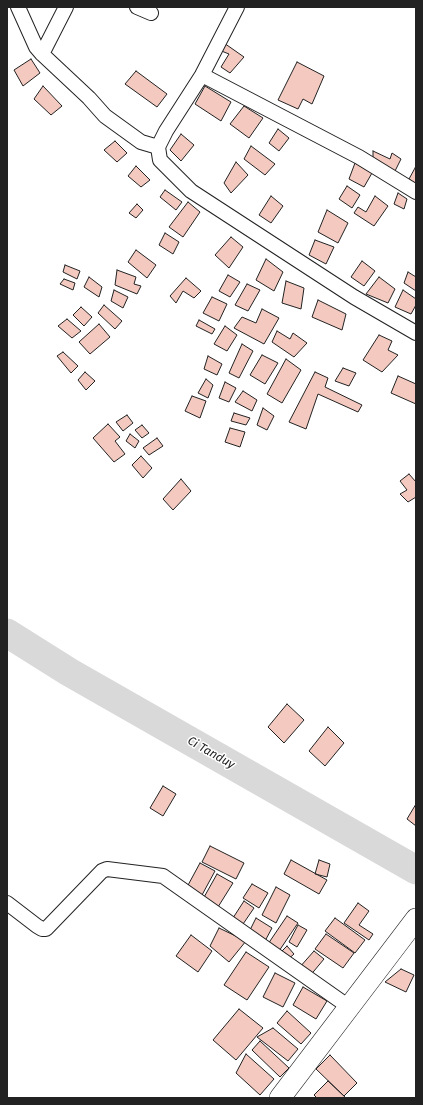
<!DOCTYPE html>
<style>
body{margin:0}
#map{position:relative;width:423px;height:1105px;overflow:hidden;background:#fff;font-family:"Fira Sans",sans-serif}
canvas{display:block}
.frame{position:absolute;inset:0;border:8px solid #222;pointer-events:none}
</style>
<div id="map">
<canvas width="423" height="1105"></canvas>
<div class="frame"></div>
</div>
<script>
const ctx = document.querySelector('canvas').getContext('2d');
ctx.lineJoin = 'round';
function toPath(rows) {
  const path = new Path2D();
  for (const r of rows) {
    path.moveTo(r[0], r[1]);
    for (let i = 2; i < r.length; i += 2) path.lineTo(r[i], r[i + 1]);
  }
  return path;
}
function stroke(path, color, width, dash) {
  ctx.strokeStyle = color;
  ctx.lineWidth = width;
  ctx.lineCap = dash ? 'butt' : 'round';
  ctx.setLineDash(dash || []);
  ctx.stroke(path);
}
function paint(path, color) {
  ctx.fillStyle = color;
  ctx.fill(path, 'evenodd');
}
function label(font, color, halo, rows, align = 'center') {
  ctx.font = font + ' "Fira Sans",sans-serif';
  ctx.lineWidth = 3;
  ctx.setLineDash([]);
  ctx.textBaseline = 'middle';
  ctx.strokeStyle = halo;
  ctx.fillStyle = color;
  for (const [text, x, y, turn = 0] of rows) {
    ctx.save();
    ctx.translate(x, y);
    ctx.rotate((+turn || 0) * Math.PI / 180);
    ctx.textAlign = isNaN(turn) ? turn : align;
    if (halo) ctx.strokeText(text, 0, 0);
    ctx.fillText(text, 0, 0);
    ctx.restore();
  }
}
stroke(toPath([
 [7,633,69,672,416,870]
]), '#d9d9d9', 29);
const building = toPath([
 [224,43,244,57,230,73,221,67,229,54,219,50,224,43],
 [31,59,40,73,23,86,14,70,31,59],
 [297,62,324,76,312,104,303,99,298,109,278,100,297,62],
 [136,71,167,94,157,107,125,84,136,71],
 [43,86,62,106,51,115,34,99,43,86],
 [205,86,231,102,221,121,195,104,205,86],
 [244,106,263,118,249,138,230,124,244,106],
 [278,129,289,138,279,151,269,143,278,129],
 [181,134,194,145,181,161,170,150,181,134],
 [115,141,127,153,117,162,104,150,115,141],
 [251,146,275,164,265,175,244,159,251,146],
 [373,151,390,159,392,153,401,159,394,173,373,160,373,151],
 [236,162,248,175,231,193,224,183,236,162],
 [355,163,372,173,364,187,349,179,355,163],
 [136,166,150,180,141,187,128,176,136,166],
 [415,168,416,169,416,184,409,179,415,168],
 [347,186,360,195,352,208,339,199,347,186],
 [165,190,182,202,176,210,160,197,165,190],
 [398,193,407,199,404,209,394,204,398,193],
 [271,196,283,206,271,223,259,215,271,196],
 [375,196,388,206,374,226,354,213,358,207,366,212,375,196],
 [188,202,200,212,183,237,169,227,188,202],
 [137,204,143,210,136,218,129,213,137,204],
 [327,210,348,223,338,243,318,232,327,210],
 [165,233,179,242,173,254,159,245,165,233],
 [231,237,243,247,229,268,215,255,231,237],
 [315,240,334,247,326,264,309,255,315,240],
 [136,250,156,265,147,278,128,262,136,250],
 [266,259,283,272,274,291,256,280,266,259],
 [362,261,375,271,364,286,351,277,362,261],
 [65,265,80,271,77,279,63,272,65,265],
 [117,270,136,277,134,284,141,286,137,294,115,285,117,270],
 [408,272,416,277,416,291,404,283,408,272],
 [228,275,240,282,230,297,219,291,228,275],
 [89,277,102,287,99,297,84,287,89,277],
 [379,277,395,289,388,303,366,294,379,277],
 [186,278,201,291,194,298,183,291,176,303,170,296,186,278],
 [64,279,75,283,73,290,60,284,64,279],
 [286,281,304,288,301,309,282,303,286,281],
 [247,284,260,290,248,311,235,305,247,284],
 [114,290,128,297,123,308,111,301,114,290],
 [403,290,416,299,416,305,411,314,395,307,403,290],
 [212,297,227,304,219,321,203,313,212,297],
 [318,300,346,314,342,330,312,317,318,300],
 [104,305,122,321,115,329,98,313,104,305],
 [81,307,92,317,84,326,73,315,81,307],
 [262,309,279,318,264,344,234,328,242,317,256,323,262,309],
 [67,319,81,331,72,338,58,326,67,319],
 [199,320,215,329,212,334,196,326,199,320],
 [99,324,110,337,90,354,79,342,99,324],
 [225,326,237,335,227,351,214,344,225,326],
 [277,331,290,339,293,333,307,343,294,357,272,342,277,331],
 [379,335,392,341,388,350,398,355,382,372,363,360,379,335],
 [242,344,253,351,239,378,229,373,242,344],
 [63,352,78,366,71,373,57,356,63,352],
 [262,355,278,363,265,384,250,375,262,355],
 [208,356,222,364,217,375,204,369,208,356],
 [286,359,301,370,282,403,267,394,286,359],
 [343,368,356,373,349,386,335,381,343,368],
 [85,372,95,381,86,390,78,380,85,372],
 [315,372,328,378,325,387,362,405,358,412,318,394,306,429,289,422,315,372],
 [398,376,416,384,416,404,391,393,398,376],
 [206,379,213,385,208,398,198,393,206,379],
 [225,382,236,388,229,402,219,398,225,382],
 [243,391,257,400,252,411,235,402,243,391],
 [192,396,206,401,200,418,185,411,192,396],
 [263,408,274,416,267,430,257,425,263,408],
 [234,413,250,418,246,425,231,421,234,413],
 [127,415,133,423,123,431,116,422,127,415],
 [108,424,120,437,115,441,125,454,114,462,93,438,108,424],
 [142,425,149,433,142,438,135,430,142,425],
 [230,428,245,432,240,447,225,442,230,428],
 [130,434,139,441,135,448,126,441,130,434],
 [157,438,163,446,149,455,143,448,157,438],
 [141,456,152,468,143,478,132,465,141,456],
 [409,474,416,482,416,497,408,502,400,494,407,490,400,481,409,474],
 [181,479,191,491,173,510,163,499,181,479],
 [287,704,304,720,284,743,268,727,287,704],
 [328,727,344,743,325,766,309,751,328,727],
 [163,786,176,794,163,816,150,808,163,786],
 [416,804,416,826,407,819,416,804],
 [210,846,244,863,236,879,202,862,210,846],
 [291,860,327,880,319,894,284,874,291,860],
 [319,860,330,864,327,877,315,874,319,860],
 [200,863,215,871,202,895,187,887,200,863],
 [217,874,233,883,218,907,203,899,217,874],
 [252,884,268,893,259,908,243,898,252,884],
 [276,887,290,895,276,923,262,915,276,887],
 [244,901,254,908,241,927,231,921,244,901],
 [358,903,369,911,359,925,373,934,369,940,344,923,358,903],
 [287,916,298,923,279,951,268,944,287,916],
 [256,918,272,928,265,941,249,932,256,918],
 [335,918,365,940,355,953,325,931,335,918],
 [298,925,307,930,297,947,289,942,298,925],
 [219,928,246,941,229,962,210,946,219,928],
 [326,934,354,953,343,968,315,949,326,934],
 [191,935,212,951,198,972,176,956,191,935],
 [287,946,294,954,286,961,279,954,287,946],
 [314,951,324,959,309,977,299,968,314,951],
 [246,952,269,967,247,1000,224,985,246,952],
 [401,969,414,975,406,992,385,982,401,969],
 [275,973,295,983,283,1007,263,997,275,973],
 [303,987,327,1001,316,1019,293,1005,303,987],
 [239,1009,263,1028,236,1060,213,1040,239,1009],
 [287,1011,311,1033,301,1044,277,1023,287,1011],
 [273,1028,298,1049,288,1061,257,1037,273,1028],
 [260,1041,289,1068,280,1077,252,1050,260,1041],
 [246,1054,274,1079,260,1095,236,1073,246,1054],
 [330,1055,357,1083,344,1096,316,1069,330,1055],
 [328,1081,346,1098,317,1098,314,1095,328,1081]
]);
paint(building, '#f3c9c0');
stroke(building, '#222', 1);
const street = toPath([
 [18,7,36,47,42,54,89,98,105,116,141,142,158,147],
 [137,7,151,13],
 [237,7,202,75,166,131,158,147,160,160,191,191,354,297,416,333],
 [42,54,66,7],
 [202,75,359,157,416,192],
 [7,903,37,926,42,929,46,929,102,871,107,869,163,876,349,1007]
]);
const secondary = toPath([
 [280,1098,416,919]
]);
stroke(street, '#222', 16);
stroke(secondary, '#222', 22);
stroke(street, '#fff', 14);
stroke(secondary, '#fff', 21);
label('italic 12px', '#222', '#fff', [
 ["Ci Tanduy",211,753,30]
]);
</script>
